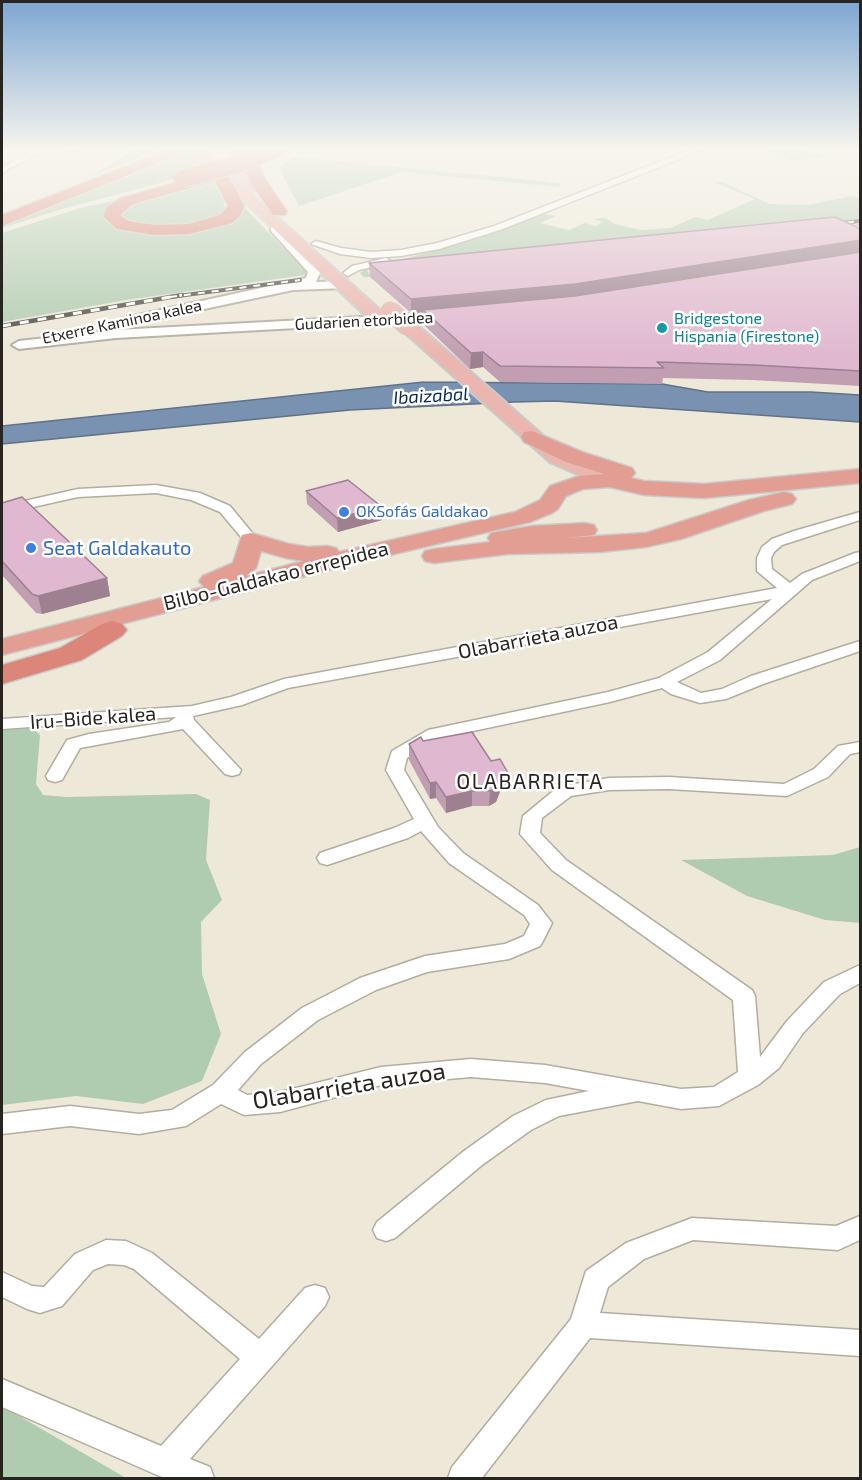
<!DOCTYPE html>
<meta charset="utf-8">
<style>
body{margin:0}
#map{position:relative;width:862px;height:1480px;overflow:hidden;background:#eee8d9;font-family:"Exo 2",sans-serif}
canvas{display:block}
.frame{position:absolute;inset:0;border:3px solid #282520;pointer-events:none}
</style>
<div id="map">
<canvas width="862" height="1480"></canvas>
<div class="frame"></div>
</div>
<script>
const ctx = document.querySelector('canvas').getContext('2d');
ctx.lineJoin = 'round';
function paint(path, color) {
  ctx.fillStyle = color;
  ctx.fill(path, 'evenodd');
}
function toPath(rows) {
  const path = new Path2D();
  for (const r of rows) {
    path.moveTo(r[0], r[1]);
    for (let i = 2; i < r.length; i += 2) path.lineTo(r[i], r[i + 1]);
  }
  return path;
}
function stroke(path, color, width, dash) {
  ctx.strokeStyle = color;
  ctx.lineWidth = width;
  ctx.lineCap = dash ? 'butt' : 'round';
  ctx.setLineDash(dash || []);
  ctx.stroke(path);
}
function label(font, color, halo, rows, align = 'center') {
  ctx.font = font + ' "Exo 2",sans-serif';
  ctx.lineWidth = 5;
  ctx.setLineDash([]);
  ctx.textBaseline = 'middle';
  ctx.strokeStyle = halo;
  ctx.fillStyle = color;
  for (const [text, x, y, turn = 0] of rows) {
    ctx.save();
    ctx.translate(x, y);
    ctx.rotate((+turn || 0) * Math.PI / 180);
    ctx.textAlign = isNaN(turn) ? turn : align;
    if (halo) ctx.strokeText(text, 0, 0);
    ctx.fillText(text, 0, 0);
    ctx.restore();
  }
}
paint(toPath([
 [134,149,161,149,83,179,111,165],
 [771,149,794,149,846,160,819,156,821,157,778,165,816,157,792,161,768,152],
 [190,152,209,170,62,209,2,228,2,225,34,212],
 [294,157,532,180,562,184,558,187,402,172,299,206,280,170,283,164],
 [213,181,223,199,225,209,222,214,197,224,159,227,131,223,122,215,123,211,135,203],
 [720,181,769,204,808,205,852,196,860,198,860,220,367,270,369,274,860,224,860,226,370,277,364,277,360,273,369,268,477,239,543,214,556,216,540,223,569,230,585,223,596,226,603,222,593,219,605,218,615,224,641,230,658,229,671,228,695,217,708,220,755,199,714,182],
 [123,199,105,211,103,217,116,227,152,233,239,216,243,206,305,270,305,275,126,300,2,322,2,233,80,208],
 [2,722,29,724,40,735,36,784,43,795,67,797,196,794,210,800,206,860,222,900,201,922,202,974,221,1034,202,1081,143,1104,76,1096,2,1105],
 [860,847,860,923,825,920,747,896,681,860,833,855],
 [2,1406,126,1478,2,1478]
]), '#b0ccb0');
const water = toPath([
 [424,382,662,384,708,392,811,392,860,395,860,422,555,401,514,402,350,410,2,444,2,426,424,382]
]);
paint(water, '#7a92b2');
stroke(water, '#617186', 1.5);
const minor = toPath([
 [32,149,42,151,85,149,33,156,2,173,2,168,32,149],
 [692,149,705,149,500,230,439,249,401,256,371,258,340,254,311,244,316,241,341,248,371,252,401,250,437,243,494,226,692,149],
 [386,258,391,261,390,263,359,270,348,276,343,273,352,266,386,258],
 [156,485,200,493,230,506,258,540,256,543,246,543,220,512,191,500,156,493,78,497,2,514,2,506,78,489,156,485],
 [860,512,860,520,782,545,774,552,771,558,772,569,790,583,802,574,855,553,860,552,860,561,812,580,720,660,677,682,701,693,722,689,751,676,860,641,860,651,763,684,726,699,700,703,671,694,662,688,610,702,440,738,407,758,404,770,438,827,463,853,538,905,548,918,552,923,543,941,540,946,509,959,427,972,376,990,318,1020,261,1064,238,1090,247,1095,280,1092,381,1067,471,1059,545,1065,681,1089,714,1087,738,1072,733,1000,552,870,520,834,523,816,558,787,609,778,669,777,784,784,814,769,838,746,860,742,860,752,850,754,828,777,787,796,669,789,609,790,571,796,542,818,540,833,566,860,752,990,755,996,760,1057,787,1021,824,982,860,965,860,983,840,994,803,1033,779,1068,758,1085,719,1106,681,1109,638,1101,559,1116,531,1130,482,1165,395,1238,386,1241,377,1238,373,1230,377,1222,464,1151,513,1116,546,1100,589,1091,545,1083,471,1077,381,1085,280,1112,244,1115,221,1104,186,1126,139,1134,70,1126,2,1134,2,1114,70,1106,139,1114,172,1110,213,1085,245,1052,302,1008,360,978,425,956,505,944,524,936,530,924,524,915,449,863,421,831,408,838,327,865,320,863,317,858,320,853,394,828,414,819,386,770,392,751,428,730,608,692,659,678,708,652,772,599,288,688,242,705,193,716,194,720,241,770,239,774,232,776,225,774,183,729,80,748,62,780,55,782,48,780,46,776,67,740,89,734,169,722,176,717,2,729,2,719,192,706,231,697,284,679,777,588,757,571,757,558,762,547,772,539,794,531,860,512],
 [860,1216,860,1240,838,1250,693,1240,644,1259,608,1287,600,1313,860,1330,860,1356,590,1338,482,1478,448,1478,452,1467,571,1319,586,1271,626,1243,692,1218,836,1226,860,1216],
 [106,1240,126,1241,152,1253,259,1339,305,1288,315,1285,325,1288,329,1297,325,1306,190,1459,210,1467,214,1478,164,1478,2,1407,2,1379,161,1446,240,1359,134,1269,124,1265,108,1264,93,1270,62,1306,52,1309,40,1313,27,1309,2,1297,2,1272,32,1286,44,1287,75,1254,106,1240]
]);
const tertiary = toPath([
 [277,221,283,225,285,235,321,271,316,282,342,281,348,285,347,288,293,290,120,327,113,323,120,319,306,278,308,272,271,231,271,225,277,221],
 [454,312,461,316,459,319,116,338,19,349,12,345,19,341,116,330,454,312]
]);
const primary = toPath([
 [189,149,203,149,245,187,229,162,229,156,235,149,248,149,243,156,243,162,259,188,257,191,249,192,379,309,382,313,379,317,367,317,189,149],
 [409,322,415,323,564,454,618,475,621,480,618,485,610,486,602,485,550,462,403,331,400,327,403,323,409,322]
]);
const trunk = toPath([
 [532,431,582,452,632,468,635,473,631,478,644,481,704,484,860,469,860,483,704,498,644,495,610,487,583,489,566,496,558,509,552,513,530,522,356,563,2,655,2,639,204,587,199,581,203,576,233,563,242,535,251,533,289,544,308,547,327,546,336,548,339,552,515,512,540,500,550,486,579,476,604,474,566,462,524,442,521,437,524,432,532,431],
 [261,551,286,558,304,561,246,576,256,568,261,551],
 [784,492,792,494,796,499,792,504,764,511,681,539,646,547,600,552,508,554,434,563,425,561,422,556,425,551,434,549,490,542,488,538,491,533,532,526,585,523,594,525,597,530,594,535,565,538,646,533,749,500,784,492]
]);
const motorway = toPath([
 [170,149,192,149,2,226,2,215,170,149],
 [252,149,267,149,262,156,260,168,267,182,287,211,285,215,273,215,251,183,244,168,247,155,252,149],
 [214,163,219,165,232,182,244,206,240,216,232,223,189,234,155,235,117,229,103,216,107,207,121,198,210,173,206,168,214,163],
 [215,181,228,206,220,215,189,224,155,225,128,221,120,215,133,204,215,181],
 [112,621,122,624,127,630,122,636,82,660,2,684,2,665,60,648,102,624,112,621]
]);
stroke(minor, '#b2ad9f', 3);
stroke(tertiary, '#b2ad9f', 4);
stroke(primary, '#cbcbc9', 4);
stroke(trunk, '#cbcbc9', 3);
stroke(motorway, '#cbcbc9', 3);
paint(minor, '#fff');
paint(tertiary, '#fff');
paint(primary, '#eab6af');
paint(trunk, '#e39e94');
paint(motorway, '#dc867a');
const railFar1 = toPath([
 [833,224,860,221],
 [170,297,300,280]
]);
const rail = toPath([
 [2,326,182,295]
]);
stroke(railFar1, '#504c45', 4);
stroke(rail, '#504c45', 4.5);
stroke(railFar1, '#fff', 2, [7]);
stroke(rail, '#fff', 3, [9]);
const primaryBridge = toPath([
 [390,311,409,327]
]);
const motorwayBridge = toPath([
 [182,179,242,163,276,149]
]);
stroke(primaryBridge, '#cbcbc9', 21, []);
stroke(motorwayBridge, '#cbcbc9', 19, []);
stroke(primaryBridge, '#eab6af', 19);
stroke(motorwayBridge, '#dc867a', 17);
paint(toPath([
 [861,229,861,386,752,380,663,378,662,384,500,382,483,367,470,369,424,325,423,312,411,313,370,277,369,263],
 [306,491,382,520,338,532,307,504],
 [2,503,107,578,110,596,42,614,36,613,2,575],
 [409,744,491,761,508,773,507,788,501,789,496,802,489,806,472,806,446,813,436,798,430,799,409,760]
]), '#c19eb2');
paint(toPath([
 [861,240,860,253,574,298,423,310,423,312,411,313,411,299],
 [483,352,483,367,470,369,471,353],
 [382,507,382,520,338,532,337,518],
 [107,578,110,596,42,614,38,596],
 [508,773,507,788,501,789,496,802,489,806,490,791,501,774],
 [436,782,436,798,430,799,430,783],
 [472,791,472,806,446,813,446,797]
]), '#9d8191');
const building = toPath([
 [835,217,861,229,861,240,575,284,411,299,369,263,835,217],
 [861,252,861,371,754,365,657,362,664,368,500,366,483,352,471,353,423,310,575,296,861,252],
 [348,480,382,507,337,518,306,491,348,480],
 [22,497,107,578,38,596,32,594,2,561,2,503,22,497],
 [472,732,491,761,500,759,508,773,501,774,497,787,490,791,472,791,446,797,436,782,430,783,409,744,421,737,423,741,472,732]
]);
paint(building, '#e0b8cf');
stroke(building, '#9d8191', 1.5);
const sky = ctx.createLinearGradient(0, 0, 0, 357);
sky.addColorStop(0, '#7ca6d2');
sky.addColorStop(0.42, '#f7f5ee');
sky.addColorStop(1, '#f7f5ee00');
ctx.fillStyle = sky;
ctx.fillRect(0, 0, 862, 357);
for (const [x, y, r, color] of [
 [662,328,6,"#0f9aa8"],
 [344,512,6,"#3f7fe0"],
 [31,548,6,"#3f7fe0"]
]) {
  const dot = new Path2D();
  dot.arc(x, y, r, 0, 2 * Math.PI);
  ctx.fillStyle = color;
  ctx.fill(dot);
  stroke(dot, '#fff', 2);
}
label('16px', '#0d838f', '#fff', [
 ["Bridgestone",674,319],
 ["Hispania (Firestone)",674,337]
], 'left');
label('16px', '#282520', '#fff', [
 ["Gudarien etorbidea",364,321,-3],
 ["Etxerre Kaminoa kalea",122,322,-12]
]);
label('16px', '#366cbe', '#fff', [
 ["OKSofás Galdakao",356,512]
], 'left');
label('italic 18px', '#072a54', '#fff', [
 ["Ibaizabal",431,396,-3]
]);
label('20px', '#366cbe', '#fff', [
 ["Seat Galdakauto",43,548]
], 'left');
label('20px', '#282520', '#fff', [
 ["Bilbo-Galdakao errepidea",276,576,-14],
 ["Olabarrieta auzoa",538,637,-11],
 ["Iru-Bide kalea",93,718,-4]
]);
ctx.letterSpacing = '1.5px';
label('21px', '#282520', '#fff', [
 ["OLABARRIETA",530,782]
]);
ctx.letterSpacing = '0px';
label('24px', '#282520', '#fff', [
 ["Olabarrieta auzoa",349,1086,-9]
]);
</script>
